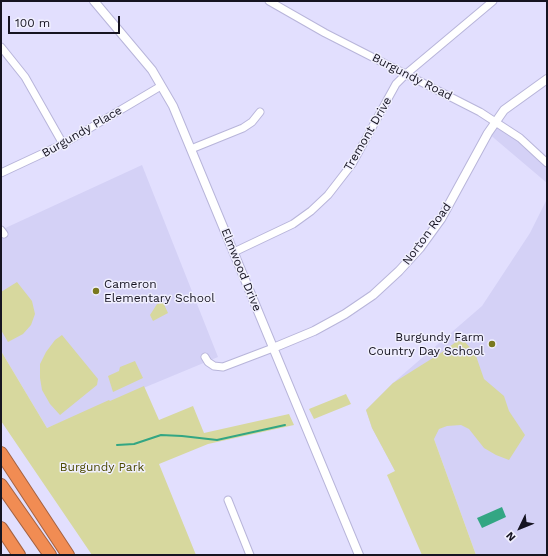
<!DOCTYPE html>
<style>
body{margin:0}
#map{position:relative;width:548px;height:556px;overflow:hidden;background:#e2dffe;font-family:"Work Sans",sans-serif}
canvas{display:block}
.frame{position:absolute;inset:0;border:2px solid #161421;pointer-events:none}
.north{position:absolute;left:500px;top:508px;width:40px;height:40px;-webkit-text-stroke:3px #f0effe;paint-order:stroke;rotate:227deg;font-size:11px;font-weight:700;line-height:16px;text-align:center;color:#161421}
.north::after{content:'';display:block;margin:auto;width:14px;height:18px;background:#161421;clip-path:polygon(50% 0,100% 100%,50% 72%,0 100%)}
.scale{position:absolute;left:8px;top:16px;width:112px;height:18px;box-sizing:border-box;border:2px solid #161421;border-top:0;padding-left:5px;font-size:12px;line-height:14px;white-space:nowrap;color:#161421;-webkit-text-stroke:3px #f0effe;paint-order:stroke}
</style>
<div id="map">
<canvas width="548" height="556"></canvas>
<div class="frame"></div>
<div class="north">N</div>
<div class="scale">100 m</div>
</div>
<script>
const ctx = document.querySelector('canvas').getContext('2d');
ctx.lineJoin = 'round';
function paint(path, color) {
  ctx.fillStyle = color;
  ctx.fill(path, 'evenodd');
}
function toPath(rows) {
  const path = new Path2D();
  for (const r of rows) {
    path.moveTo(r[0], r[1]);
    for (let i = 2; i < r.length; i += 2) path.lineTo(r[i], r[i + 1]);
  }
  return path;
}
function stroke(path, color, width, dash) {
  ctx.strokeStyle = color;
  ctx.lineWidth = width;
  ctx.lineCap = dash ? 'butt' : 'round';
  ctx.setLineDash(dash || []);
  ctx.stroke(path);
}
function label(font, color, halo, rows, align = 'center') {
  ctx.font = font + ' "Work Sans",sans-serif';
  ctx.lineWidth = 3;
  ctx.setLineDash([]);
  ctx.textBaseline = 'middle';
  ctx.strokeStyle = halo;
  ctx.fillStyle = color;
  for (const [text, x, y, turn = 0] of rows) {
    ctx.save();
    ctx.translate(x, y);
    ctx.rotate((+turn || 0) * Math.PI / 180);
    ctx.textAlign = isNaN(turn) ? turn : align;
    if (halo) ctx.strokeText(text, 0, 0);
    ctx.fillText(text, 0, 0);
    ctx.restore();
  }
}
paint(toPath([
 [496,122,547,164,547,183,488,133],
 [142,165,218,357,47,428,1,351,1,230],
 [547,199,547,555,476,555,434,439,395,471,372,428,366,410,393,383,482,306,530,233]
]), '#d4d1f6');
paint(toPath([
 [17,282,32,301,35,314,31,325,23,334,8,342,1,330,1,292],
 [163,302,168,313,153,321,150,315,157,304],
 [62,335,98,379,97,385,60,415,50,404,42,390,40,378,40,364,46,352,55,340],
 [457,341,465,342,475,353,484,379,504,396,509,411,525,435,509,460,496,455,484,448,469,429,461,425,447,426,439,429,434,439,476,555,422,555,387,475,395,471,372,428,366,410,393,383,444,351],
 [1,351,47,428,109,400,110,401,144,386,159,420,193,406,204,433,289,414,294,425,208,444,159,464,196,555,92,555,1,421],
 [135,361,143,378,113,392,108,376,119,371,120,367],
 [346,394,351,404,314,419,309,409]
]), '#d7d89e');
paint(toPath([
 [502,507,506,517,482,528,477,518]
]), '#33a683');
stroke(toPath([
 [117,445,134,444,161,435,182,436,217,440,285,425]
]), '#33a683', 2);
const minor = toPath([
 [269,1,325,33,480,112,520,138,547,163],
 [1,47,25,77,63,144],
 [191,149,243,128,252,122,260,112],
 [1,173,63,144,161,86],
 [1,230,4,234],
 [234,252,293,224,311,211,328,195,352,164,396,84,406,74,493,1],
 [205,357,208,362,214,366,223,367,273,348],
 [228,500,250,555]
]);
const tertiary = toPath([
 [94,1,152,70,173,106,359,555],
 [273,348,314,331,345,314,373,295,399,271,420,248,441,219,488,133,504,110,547,79]
]);
const motorway = toPath([
 [1,453,68,555],
 [1,485,50,555],
 [1,528,19,555]
]);
stroke(minor, '#b8b5da', 9);
stroke(tertiary, '#b8b5da', 10);
stroke(motorway, '#a46242', 14);
stroke(minor, '#fff', 7);
stroke(tertiary, '#fff', 8);
stroke(motorway, '#f18c53', 12);
for (const [x, y, r, color] of [
 [96,291,4,"#79781e"],
 [492,344,4,"#79781e"]
]) {
  const dot = new Path2D();
  dot.arc(x, y, r, 0, 2 * Math.PI);
  ctx.fillStyle = color;
  ctx.fill(dot);
  stroke(dot, '#f0effe', 1.5);
}
label('12px', '#161421', '#f0effe', [
 ["Burgundy Road",412,77,27],
 ["Burgundy Place",82,132,-30],
 ["Tremont Drive",368,134,-60],
 ["Norton Road",427,234,-54],
 ["Elmwood Drive",241,270,68]
]);
label('12px', '#161421', '#f0effe', [
 ["Cameron",104,284],
 ["Elementary School",104,298],
 ["Burgundy Farm",484,337,"right"],
 ["Country Day School",484,351,"right"]
], 'left');
label('12px', '#4c4a00', '#f0effe', [
 ["Burgundy Park",102,467]
]);
</script>
